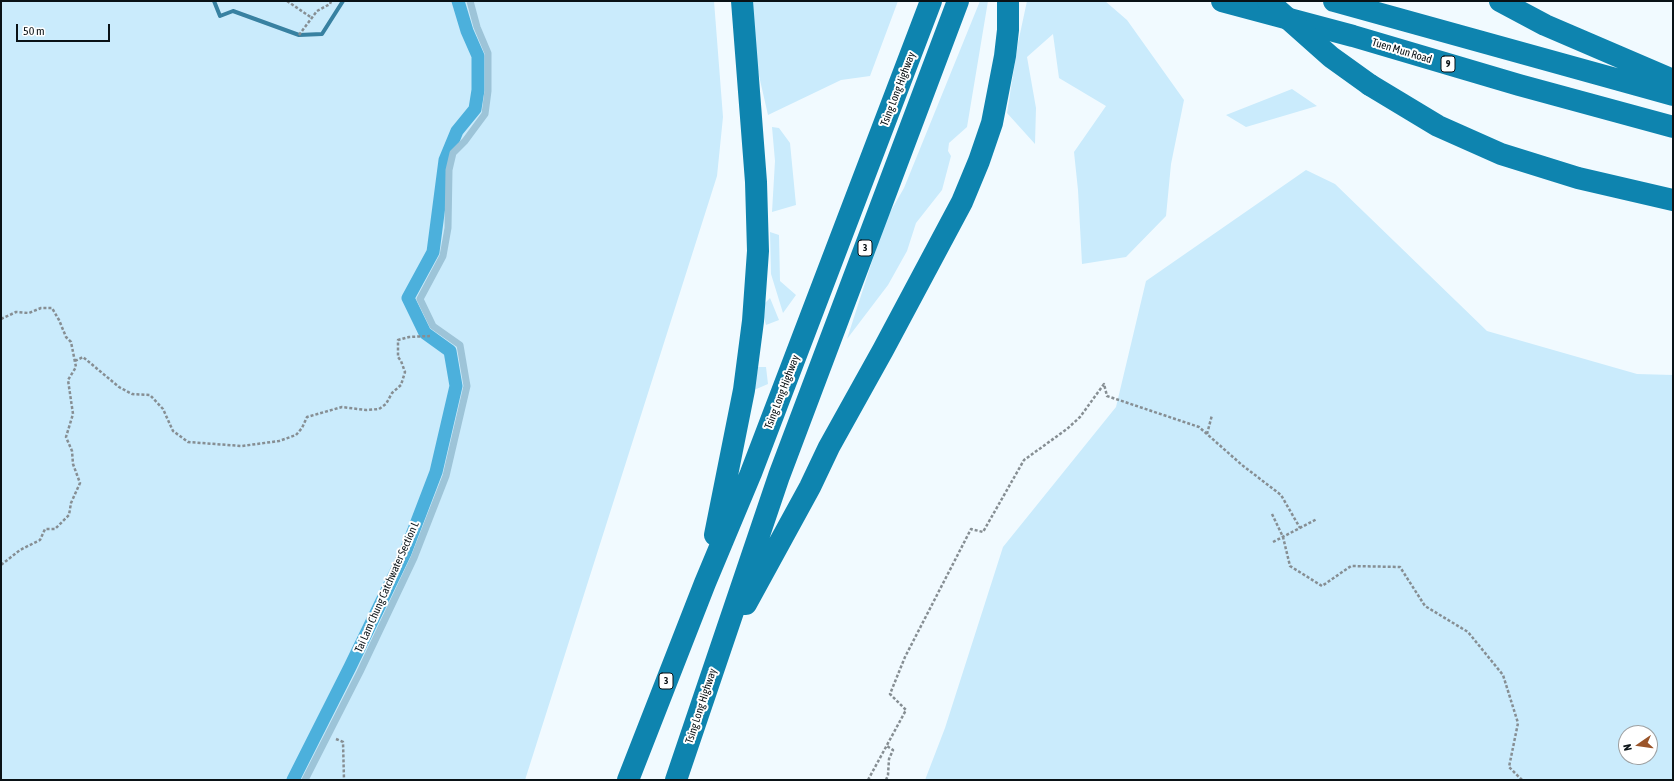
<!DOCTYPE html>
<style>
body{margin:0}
#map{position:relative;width:1674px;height:781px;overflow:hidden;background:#f1faff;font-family:"Asap Condensed",sans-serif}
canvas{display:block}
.frame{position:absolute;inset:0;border:2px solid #0a1216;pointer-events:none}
.north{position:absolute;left:1618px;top:725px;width:40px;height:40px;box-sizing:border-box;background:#fff;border:1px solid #9da0a2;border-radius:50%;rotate:257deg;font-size:11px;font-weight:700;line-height:16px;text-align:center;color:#0a1216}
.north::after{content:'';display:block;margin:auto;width:14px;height:18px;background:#9a5429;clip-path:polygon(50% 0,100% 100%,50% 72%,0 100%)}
.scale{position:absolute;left:16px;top:24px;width:94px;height:18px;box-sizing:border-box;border:2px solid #0a1216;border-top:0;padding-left:5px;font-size:12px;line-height:14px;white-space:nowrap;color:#0a1216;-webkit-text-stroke:3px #fff;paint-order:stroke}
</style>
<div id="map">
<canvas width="1674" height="781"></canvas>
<div class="frame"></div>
<div class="north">N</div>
<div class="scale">50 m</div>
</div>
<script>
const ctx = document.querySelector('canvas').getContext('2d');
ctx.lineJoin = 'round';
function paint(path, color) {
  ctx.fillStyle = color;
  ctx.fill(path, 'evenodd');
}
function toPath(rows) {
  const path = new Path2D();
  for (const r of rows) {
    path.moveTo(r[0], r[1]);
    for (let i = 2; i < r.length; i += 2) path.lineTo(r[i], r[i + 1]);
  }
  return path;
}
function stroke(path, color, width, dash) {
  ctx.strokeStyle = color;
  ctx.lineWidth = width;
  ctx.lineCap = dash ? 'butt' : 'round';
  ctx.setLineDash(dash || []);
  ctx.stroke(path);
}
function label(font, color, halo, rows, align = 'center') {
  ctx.font = font + ' "Asap Condensed",sans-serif';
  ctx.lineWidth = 4;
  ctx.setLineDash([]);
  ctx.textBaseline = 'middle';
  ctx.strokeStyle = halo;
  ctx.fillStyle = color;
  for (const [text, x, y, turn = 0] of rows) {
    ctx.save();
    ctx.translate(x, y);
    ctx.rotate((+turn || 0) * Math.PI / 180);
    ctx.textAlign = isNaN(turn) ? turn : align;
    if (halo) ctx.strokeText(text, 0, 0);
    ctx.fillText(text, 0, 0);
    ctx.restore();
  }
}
paint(toPath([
 [1,1,714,1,723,117,717,176,525,780,1,780],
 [752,1,898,1,870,76,841,80,768,115,757,67],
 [980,1,988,1,967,127,949,143,948,151,951,156,942,190,916,223,907,251,888,285,847,339,885,221,904,188],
 [1027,1,1105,1,1127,20,1184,100,1171,164,1166,216,1126,257,1082,264,1078,190,1074,152,1106,106,1059,78,1053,34,1027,57,1036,108,1035,144,1007,113,1018,43],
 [1292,89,1317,106,1246,127,1226,115],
 [772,127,779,128,790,143,796,205,772,212,775,161],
 [1306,170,1335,184,1487,331,1637,374,1673,375,1673,780,925,780,945,728,1003,547,1116,407,1146,281],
 [1626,733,1650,733,1650,757,1626,757],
 [770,232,779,235,780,281,796,295,783,313,771,274],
 [770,298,779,320,766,325,761,307],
 [758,367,766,367,768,384,754,390]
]), '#caebfc');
stroke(toPath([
 [214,1,220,16,233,11,299,35,322,34,343,1]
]), '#3881a1', 4);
stroke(toPath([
 [293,780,350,667,405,553,436,472,456,386,450,351,425,333,408,298,433,252,445,160,457,131,475,109,478,90,478,56,467,31,458,1]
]), '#4cb0dc', 13);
stroke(toPath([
 [287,1,312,18],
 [299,35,317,11,330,4,331,1],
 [1,319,16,312,29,313,41,308,52,308,59,320,66,337,71,342,76,367,68,380,73,414,66,437,72,451,73,464,80,483,71,503,69,515,55,529,45,529,40,540,20,550,1,565],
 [75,361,83,357,119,387,132,394,150,395,163,409,173,431,188,442,242,446,279,441,296,435,302,428,307,417,342,407,366,410,379,409,386,404,392,393,401,385,405,372,401,361,398,357,398,340,409,337,430,336],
 [1207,434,1212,415],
 [1272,514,1283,537,1290,566,1322,586,1351,566,1400,567,1425,606,1468,632,1503,675,1518,723,1509,767,1522,780],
 [1273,542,1317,519],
 [336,739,343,742,344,780],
 [868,780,906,710,890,694,905,657,971,529,983,532,1024,460,1067,429,1080,417,1104,384,1107,396,1199,427,1242,465,1281,495,1300,528],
 [886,780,888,775,889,759,893,750,887,746]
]), '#868e93', 2.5, [3, 2]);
stroke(toPath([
 [305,780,360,672,414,558,446,476,467,386,460,345,433,326,420,299,443,256,448,228,449,170,453,153,465,141,485,114,488,91,488,53,477,27,470,1]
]), '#9dc4d8', 7);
stroke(toPath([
 [1222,1,1353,36,1519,85,1673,127],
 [1334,1,1673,95],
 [1500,1,1545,25,1673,80],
 [1370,85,1438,126,1501,154,1578,178,1673,200],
 [715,535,744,390,753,321,758,251,756,182,742,1],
 [746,604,810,487,829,447,883,350,962,202,979,161,992,123,1005,56,1008,30,1008,1],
 [628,780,705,583,751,473,931,1],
 [676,780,779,476,958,1]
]), '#0e84af', 22);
stroke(toPath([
 [1268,1,1331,57,1370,85]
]), '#0e84af', 22);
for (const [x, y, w] of [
 [1448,64,14],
 [865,248,14],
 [666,681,14]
]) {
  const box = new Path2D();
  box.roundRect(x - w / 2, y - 8, w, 16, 3);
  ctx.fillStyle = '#fff';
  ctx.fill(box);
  stroke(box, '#0a1216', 1);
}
label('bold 10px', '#0a1216', null, [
 ["9",1448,64],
 ["3",865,248],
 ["3",666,681]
]);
label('11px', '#0a1216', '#fff', [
 ["Tuen Mun Road",1402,51,17],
 ["Tsing Long Highway",898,89,-69],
 ["Tsing Long Highway",782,392,-69],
 ["Tai Lam Chung Catchwater Section L",387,587,-66],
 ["Tsing Long Highway",701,706,-72]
]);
</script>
